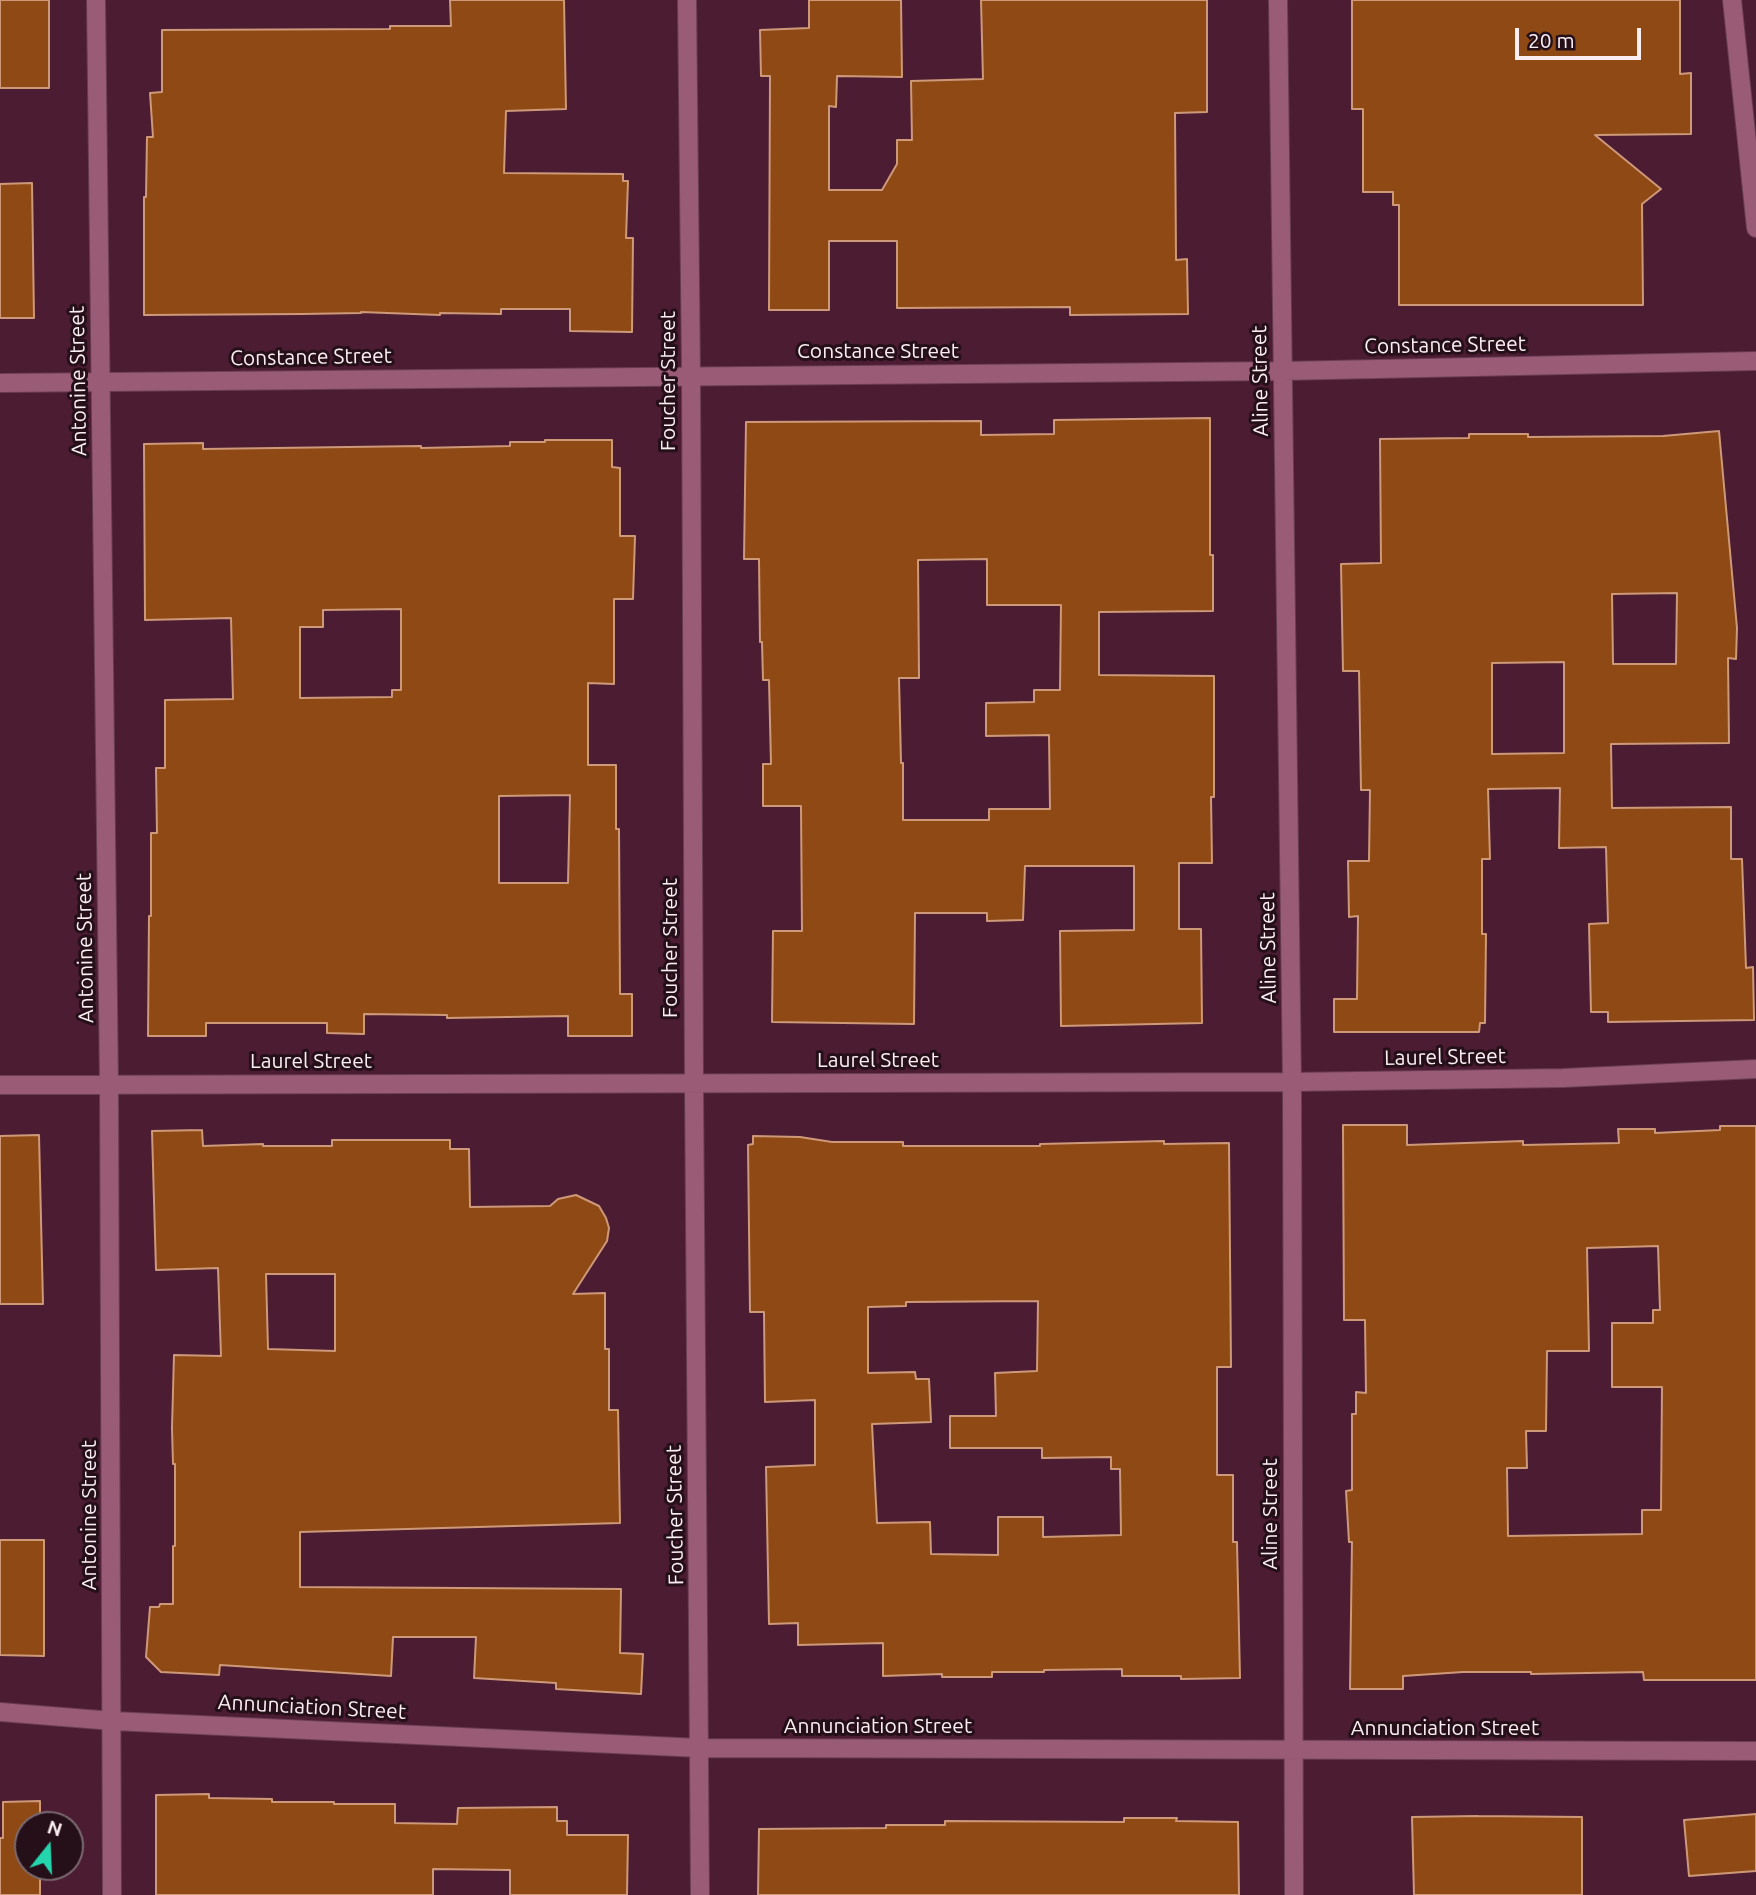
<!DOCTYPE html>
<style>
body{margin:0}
#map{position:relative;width:1756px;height:1895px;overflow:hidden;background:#4c1c33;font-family:Ubuntu,sans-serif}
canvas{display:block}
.north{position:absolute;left:14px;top:1811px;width:70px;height:70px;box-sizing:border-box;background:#251019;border:2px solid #7b6970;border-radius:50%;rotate:18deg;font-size:19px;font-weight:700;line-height:28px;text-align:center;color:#fbeef2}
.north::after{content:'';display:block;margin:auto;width:24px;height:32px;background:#24d5ae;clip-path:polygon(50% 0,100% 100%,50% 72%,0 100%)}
.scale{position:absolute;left:1515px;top:28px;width:126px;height:32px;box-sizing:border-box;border:4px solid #fbeef2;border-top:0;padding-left:9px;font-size:21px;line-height:24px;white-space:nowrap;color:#fbeef2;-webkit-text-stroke:5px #251019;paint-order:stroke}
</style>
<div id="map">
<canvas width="1756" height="1895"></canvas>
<div class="north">N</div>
<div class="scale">20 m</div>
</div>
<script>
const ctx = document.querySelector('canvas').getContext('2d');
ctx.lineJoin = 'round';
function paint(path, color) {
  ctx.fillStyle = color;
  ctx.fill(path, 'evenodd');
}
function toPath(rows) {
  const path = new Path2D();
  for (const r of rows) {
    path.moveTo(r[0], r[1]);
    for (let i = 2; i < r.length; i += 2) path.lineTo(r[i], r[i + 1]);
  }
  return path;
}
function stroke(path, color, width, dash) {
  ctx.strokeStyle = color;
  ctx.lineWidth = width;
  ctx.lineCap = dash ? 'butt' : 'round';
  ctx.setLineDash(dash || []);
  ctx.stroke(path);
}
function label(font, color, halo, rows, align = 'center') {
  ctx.font = font + ' Ubuntu,sans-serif';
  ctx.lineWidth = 6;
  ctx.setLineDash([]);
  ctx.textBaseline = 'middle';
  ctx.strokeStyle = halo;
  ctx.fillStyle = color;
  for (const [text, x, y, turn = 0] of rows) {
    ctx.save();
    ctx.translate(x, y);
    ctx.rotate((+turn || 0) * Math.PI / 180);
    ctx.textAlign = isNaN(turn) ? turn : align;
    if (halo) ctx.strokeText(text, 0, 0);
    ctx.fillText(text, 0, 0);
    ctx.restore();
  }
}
const building = toPath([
 [0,0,49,0,49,88,0,88,0,0],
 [450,0,564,0,566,109,506,111,504,173,623,174,623,181,628,181,626,238,633,238,632,332,570,331,570,309,501,309,501,314,440,313,440,315,361,312,361,313,302,314,144,315,144,197,146,197,147,137,153,137,150,93,162,92,162,30,390,29,390,26,451,26,450,0],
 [809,0,901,0,902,77,837,76,836,107,829,106,829,190,882,190,897,164,897,140,912,140,911,81,983,79,981,0,1207,0,1207,112,1175,113,1176,260,1187,259,1188,314,1070,315,1070,307,897,308,897,241,829,241,829,310,769,310,770,76,761,76,760,30,809,28,809,0],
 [1352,0,1680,0,1680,74,1691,73,1691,134,1595,135,1661,189,1642,204,1643,305,1399,305,1399,205,1393,205,1393,192,1363,192,1363,109,1352,109,1352,0],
 [32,183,34,318,0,318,0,184,32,183],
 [1210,418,1210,555,1213,555,1213,611,1099,612,1099,675,1214,676,1214,797,1211,797,1212,863,1179,863,1179,929,1201,929,1202,1023,1061,1026,1060,931,1134,930,1134,866,1025,866,1023,920,987,921,987,913,915,913,914,1024,772,1022,773,931,802,931,801,806,763,806,763,764,771,764,769,680,763,680,762,642,760,642,759,559,744,559,746,422,981,421,981,435,1054,434,1054,420,1210,418],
 [987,559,987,605,1061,605,1060,690,1034,690,1034,702,986,703,986,736,1049,735,1050,809,989,809,989,820,903,820,903,763,901,763,899,678,919,678,918,560,987,559],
 [1719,431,1737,628,1736,659,1728,658,1729,743,1611,744,1612,808,1731,807,1731,859,1742,859,1746,968,1753,967,1754,1020,1608,1022,1608,1012,1591,1012,1589,924,1608,923,1606,847,1559,848,1560,788,1488,789,1490,859,1482,859,1482,934,1486,934,1485,1023,1480,1023,1479,1032,1334,1032,1334,999,1357,999,1358,916,1349,917,1348,861,1369,861,1370,790,1361,790,1359,671,1343,671,1341,564,1381,563,1380,439,1469,438,1469,434,1528,434,1528,437,1663,436,1719,431],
 [1677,593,1676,664,1613,664,1612,594,1677,593],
 [1564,662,1564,753,1492,754,1492,663,1564,662],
 [545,440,612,440,612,467,620,468,620,536,635,536,633,599,614,599,614,684,588,683,588,765,616,765,616,829,619,829,620,994,632,994,632,1036,568,1036,568,1016,447,1018,447,1015,364,1014,364,1034,327,1033,327,1023,206,1023,206,1036,148,1036,149,916,151,916,151,833,157,833,156,768,165,768,165,700,233,699,231,618,145,620,144,444,203,443,203,449,421,446,421,448,510,446,510,442,545,442,545,440],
 [401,609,401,690,392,690,392,697,300,698,300,627,323,627,323,610,401,609],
 [570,795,568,883,499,883,499,796,570,795],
 [1343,1125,1407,1125,1407,1145,1523,1141,1523,1145,1619,1143,1618,1129,1655,1129,1655,1133,1720,1130,1720,1126,1756,1126,1756,1680,1644,1680,1643,1672,1531,1674,1531,1672,1463,1672,1403,1676,1403,1689,1350,1689,1352,1542,1349,1542,1346,1491,1352,1490,1352,1414,1356,1414,1356,1392,1366,1393,1365,1320,1344,1320,1343,1125],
 [1658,1246,1660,1310,1653,1310,1653,1323,1612,1323,1612,1387,1662,1387,1661,1510,1642,1510,1642,1534,1508,1536,1507,1468,1527,1468,1526,1431,1546,1431,1547,1351,1589,1351,1587,1248,1658,1246],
 [202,1130,203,1146,263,1144,263,1146,332,1146,332,1140,450,1140,450,1149,469,1149,470,1207,550,1206,558,1199,576,1195,599,1206,606,1218,609,1228,607,1241,573,1294,605,1293,605,1349,609,1349,609,1410,618,1410,620,1523,300,1532,300,1587,621,1589,620,1653,643,1654,641,1694,556,1689,556,1683,474,1678,476,1637,393,1637,391,1676,220,1665,219,1675,161,1672,146,1657,150,1607,159,1607,160,1604,173,1604,173,1546,175,1546,175,1464,173,1464,172,1428,174,1355,221,1356,218,1268,156,1270,152,1131,202,1130],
 [266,1274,335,1274,335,1351,268,1349,266,1274],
 [39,1135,43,1304,0,1304,0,1136,39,1135],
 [753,1136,800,1137,832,1142,903,1142,903,1146,1040,1146,1040,1144,1164,1141,1164,1144,1229,1143,1231,1367,1217,1367,1217,1475,1233,1475,1233,1542,1237,1542,1240,1678,1181,1679,1181,1676,1122,1676,1122,1669,1044,1670,1044,1672,992,1672,992,1677,942,1677,942,1674,883,1676,883,1643,798,1645,798,1623,769,1624,766,1467,815,1465,815,1400,765,1402,764,1312,750,1312,748,1145,753,1144,753,1136],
 [1038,1301,1037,1371,995,1373,996,1416,950,1416,950,1448,1042,1448,1042,1458,1111,1457,1111,1469,1120,1469,1121,1535,1043,1537,1043,1517,998,1517,998,1555,931,1554,930,1522,877,1523,872,1424,931,1422,929,1379,916,1379,915,1372,868,1373,868,1307,906,1306,906,1302,1038,1301],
 [0,1540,44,1540,44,1656,0,1655,0,1540],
 [209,1794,209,1798,272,1799,272,1802,334,1802,334,1804,395,1804,395,1823,457,1824,458,1808,557,1807,557,1821,567,1821,567,1835,628,1835,627,1895,510,1895,510,1870,433,1869,433,1895,156,1895,156,1795,209,1794],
 [40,1801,40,1825,28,1825,28,1867,40,1867,40,1895,0,1895,0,1838,3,1838,3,1802,40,1801],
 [1756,1814,1756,1871,1689,1876,1684,1820,1756,1814],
 [1478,1816,1582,1817,1582,1895,1414,1895,1412,1817,1478,1816],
 [1124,1818,1177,1818,1176,1821,1238,1822,1239,1895,758,1895,759,1829,886,1828,886,1825,945,1825,945,1821,1124,1822,1124,1818]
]);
paint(building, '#8e4914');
stroke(building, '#ce9979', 2);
const minor = toPath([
 [96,0,109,1084,112,1895],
 [687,0,691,375,694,1084,700,1895],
 [1278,0,1292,1082,1294,1895],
 [1732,0,1756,228],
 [0,383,1283,371,1756,361],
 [0,1085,1292,1082,1563,1078,1756,1069],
 [0,1712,113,1721,700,1748,1756,1751]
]);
stroke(minor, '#683e52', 20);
stroke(minor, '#9a5b76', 18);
label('21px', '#fbeef2', '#251019', [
 ["Constance Street",1445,345,-1],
 ["Constance Street",878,351],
 ["Constance Street",311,357,-1],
 ["Antonine Street",78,381,-91],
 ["Foucher Street",668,381,-90],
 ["Aline Street",1260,381,-91],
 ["Antonine Street",85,948,-91],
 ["Foucher Street",670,948,-90],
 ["Aline Street",1268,948,-91],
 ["Laurel Street",1445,1057,-1],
 ["Laurel Street",878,1060],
 ["Laurel Street",311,1061],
 ["Aline Street",1270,1514,-90],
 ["Antonine Street",89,1515,-90],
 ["Foucher Street",675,1515,-91],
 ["Annunciation Street",312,1707,3],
 ["Annunciation Street",878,1726],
 ["Annunciation Street",1445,1728]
]);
</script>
